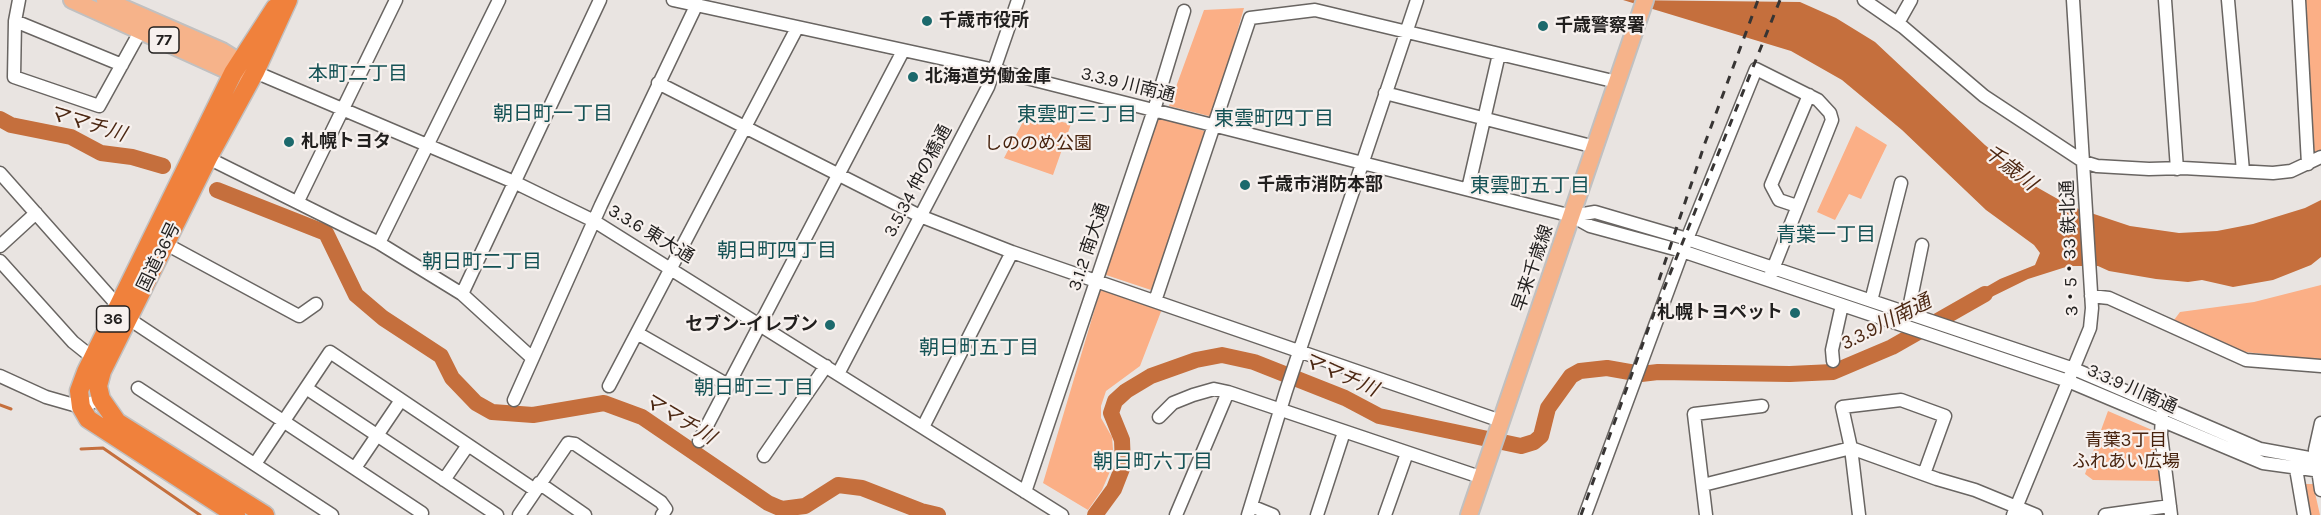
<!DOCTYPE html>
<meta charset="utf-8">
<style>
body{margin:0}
canvas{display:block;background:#e9e4e1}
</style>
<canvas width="2321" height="515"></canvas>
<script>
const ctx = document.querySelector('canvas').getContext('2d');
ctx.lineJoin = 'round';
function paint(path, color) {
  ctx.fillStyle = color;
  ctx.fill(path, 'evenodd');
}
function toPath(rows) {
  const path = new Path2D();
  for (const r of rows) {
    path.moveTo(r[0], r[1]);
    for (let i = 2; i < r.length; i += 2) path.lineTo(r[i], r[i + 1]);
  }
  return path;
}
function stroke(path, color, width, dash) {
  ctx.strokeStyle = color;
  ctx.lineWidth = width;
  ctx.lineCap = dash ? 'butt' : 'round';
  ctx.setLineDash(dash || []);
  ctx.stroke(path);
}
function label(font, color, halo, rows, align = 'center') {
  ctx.font = font + ' Karla,"Noto Sans JP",sans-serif';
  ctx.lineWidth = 4.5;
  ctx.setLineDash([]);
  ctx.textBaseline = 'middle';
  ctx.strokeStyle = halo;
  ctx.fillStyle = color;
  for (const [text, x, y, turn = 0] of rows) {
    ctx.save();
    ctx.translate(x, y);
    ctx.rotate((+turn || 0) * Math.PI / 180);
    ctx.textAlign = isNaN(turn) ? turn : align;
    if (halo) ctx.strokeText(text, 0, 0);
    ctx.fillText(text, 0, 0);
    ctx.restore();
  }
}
paint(toPath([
 [2304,0,2321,0,2321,153,2316,153,2312,152],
 [1244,8,1213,117,1169,106,1204,10],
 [1027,114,1071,124,1053,175,1004,158],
 [1156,117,1208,132,1154,291,1103,274],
 [1856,126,1887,145,1861,199,1849,194,1835,220,1817,212],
 [2321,285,2321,360,2245,352,2174,320,2180,312,2254,302],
 [1101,288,1162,309,1140,366,1106,391,1101,406,1101,418,1112,437,1114,462,1102,490,1088,510,1043,483],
 [2108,411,2152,430,2161,481,2093,480,2085,474],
 [2302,484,2313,484,2320,515,2308,515]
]), '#fbaf86');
paint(toPath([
 [1623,0,1800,2,1836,18,1875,42,1985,145,2033,185,2070,206,2130,226,2179,233,2217,231,2253,224,2305,208,2321,200,2321,257,2311,265,2273,280,2233,287,2202,280,2188,282,2156,279,2109,271,2098,266,2069,266,2028,279,1969,308,1962,301,2000,279,2035,265,2040,253,2034,245,1986,210,1902,130,1842,80,1791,51]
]), '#c56f3d');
stroke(toPath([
 [0,405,11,409],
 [81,449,103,448,200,515]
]), '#c56f3d', 3);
stroke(toPath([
 [0,119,11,125,71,137,101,153,132,157,163,166],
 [217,190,326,233,356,295,383,318,441,356,452,378,476,403,492,412,533,415,604,403,642,417,768,503,782,509,805,506,838,485,862,488,921,511,938,515],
 [1095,515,1114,489,1123,466,1122,440,1111,413,1115,401,1126,391,1151,376,1196,360,1222,355,1254,362,1345,398,1379,416,1521,446,1534,442,1541,436,1548,408,1571,376,1580,371,1607,368,1641,374,1658,372,1790,374,1833,372,1892,347,1985,294]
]), '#c56f3d', 16);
const minor = toPath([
 [19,0,15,21,14,77,99,106,141,30],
 [673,0,995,70,1572,216,1590,226,1682,251,2068,381,2263,463,2321,471],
 [1864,0,1903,27,1984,96,2084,162,2097,166,2149,169,2183,168,2273,173,2291,171,2321,157],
 [2165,0,2177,169],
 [2228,0,2243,171],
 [2299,0,2308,164],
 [15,21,122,65],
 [1898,23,1911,0],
 [255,72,514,182,594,221,1062,515],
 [658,83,920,216,1012,252,1501,421],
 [1385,93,1595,147],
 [208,158,379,243,462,294,531,357],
 [0,173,119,307],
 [1468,189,1499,54],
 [298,201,396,0],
 [1797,206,1779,200,1771,185,1809,95],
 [1572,216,1595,212,1687,239,2074,369,2260,449,2321,460],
 [379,243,499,0],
 [166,244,299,316,316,304],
 [0,246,36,213],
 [0,261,73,342,93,358],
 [462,294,600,0],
 [2091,296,2109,298,2246,360,2321,366],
 [1155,301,1250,18,1315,10,1617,82],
 [1871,301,1901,183],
 [1908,313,1922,245],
 [129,319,422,513],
 [637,333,728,385],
 [1833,361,1832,350,1842,305],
 [838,374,988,87,1018,0],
 [0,376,46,397,81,407,101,399],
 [609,386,797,28],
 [138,388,332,515],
 [306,388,497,515],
 [514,400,601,205,696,6,696,0],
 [2162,414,2161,435,2171,515],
 [1159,417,1173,403,1193,395,1214,389,1228,392,1483,478],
 [2321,423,2315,450,2321,490],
 [923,427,1012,252],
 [699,441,903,51],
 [764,456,826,366],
 [2295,463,2304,515],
 [255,464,330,352,535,490],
 [355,468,401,400],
 [444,480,468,445],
 [539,483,585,515],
 [1703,485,1851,448,1937,479,1975,490,2036,515],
 [1025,492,1154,110,1184,11],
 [1251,506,1273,515],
 [519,515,568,443,575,444,661,502,666,509,662,515],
 [1176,515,1228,392],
 [1248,515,1286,391,1417,0],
 [1317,515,1344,432],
 [1385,515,1407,453],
 [1585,515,1687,239,1756,69,1818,100,1830,113,1832,120,1771,274],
 [1706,515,1694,414,1762,406],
 [1859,515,1851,448,1842,407,1901,400,1945,416,1924,474],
 [2013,515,2090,328,2092,308,2073,0],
 [2105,515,2170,506]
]);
const major = toPath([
 [72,0,233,73,246,72],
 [105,0,222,51,249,68],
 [1469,515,1645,0]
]);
const highway = toPath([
 [236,515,88,419,81,407,79,391,86,372,233,73,275,8],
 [265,515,117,422,101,399,98,386,102,371,208,158,255,72,288,0]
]);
stroke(minor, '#696562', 15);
stroke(major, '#c1c0c0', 20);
stroke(highway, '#c1c0c0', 21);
stroke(minor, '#fff', 12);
stroke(major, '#f6b38a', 16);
stroke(highway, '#f0813c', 18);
stroke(toPath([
 [1659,280,1705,143,1758,0],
 [1581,515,1651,321,1780,0]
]), '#373433', 3, [8, 8]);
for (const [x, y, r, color] of [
 [927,21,6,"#1c696c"],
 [1543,26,6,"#1c696c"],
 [913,77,6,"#1c696c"],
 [289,142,6,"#1c696c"],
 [1245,185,6,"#1c696c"],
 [1795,313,6,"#1c696c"],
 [830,325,6,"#1c696c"]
]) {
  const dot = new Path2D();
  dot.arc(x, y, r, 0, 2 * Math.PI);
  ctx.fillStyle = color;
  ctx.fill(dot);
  stroke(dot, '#f7f1ee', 2);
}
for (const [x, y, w] of [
 [164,40,30],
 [113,319,33]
]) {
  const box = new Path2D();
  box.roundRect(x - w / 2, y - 13, w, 26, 4.5);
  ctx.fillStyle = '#f7f1ee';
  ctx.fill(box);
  stroke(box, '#211f1e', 1.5);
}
label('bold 16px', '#211f1e', null, [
 ["77",164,40],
 ["36",113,319]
]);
label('bold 18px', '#211f1e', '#f7f1ee', [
 ["千歳市役所",939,21],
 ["千歳警察署",1555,26],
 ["北海道労働金庫",925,77],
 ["札幌トヨタ",301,142],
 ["千歳市消防本部",1257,185],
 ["札幌トヨペット",1783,313,"right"],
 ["セブン-イレブン",818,325,"right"]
], 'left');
label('18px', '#211f1e', '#f7f1ee', [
 ["3.3.9 川南通",1128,85,14],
 ["3.5.34 仲の橋通",918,181,-62],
 ["3.3.6 東大通",651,234,31],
 ["3.1.2 南大通",1089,247,-71],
 ["3・5・33 鉄北通",2070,248,-92],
 ["国道36号",159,257,-64],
 ["早来千歳線",1533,268,-71],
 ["3.3.9 川南通",2132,389,24]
]);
label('18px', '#47230e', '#f7f1ee', [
 ["しののめ公園",1038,144],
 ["青葉3丁目",2126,441],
 ["ふれあい広場",2126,462]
]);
label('20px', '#155255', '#f7f1ee', [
 ["本町二丁目",358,74],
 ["朝日町一丁目",553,114],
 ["東雲町三丁目",1077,115],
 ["東雲町四丁目",1274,119],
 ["東雲町五丁目",1530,186],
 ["青葉一丁目",1826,235],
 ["朝日町四丁目",777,251],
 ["朝日町二丁目",482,262],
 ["朝日町五丁目",979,348],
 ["朝日町三丁目",754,388],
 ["朝日町六丁目",1153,462]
]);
label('italic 20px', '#4c2813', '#f7f1ee', [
 ["ママチ川",87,124,17],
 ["千歳川",2010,168,38],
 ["3.3.9川南通",1886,323,-27],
 ["ママチ川",1340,375,24],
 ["ママチ川",679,419,31]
]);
</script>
